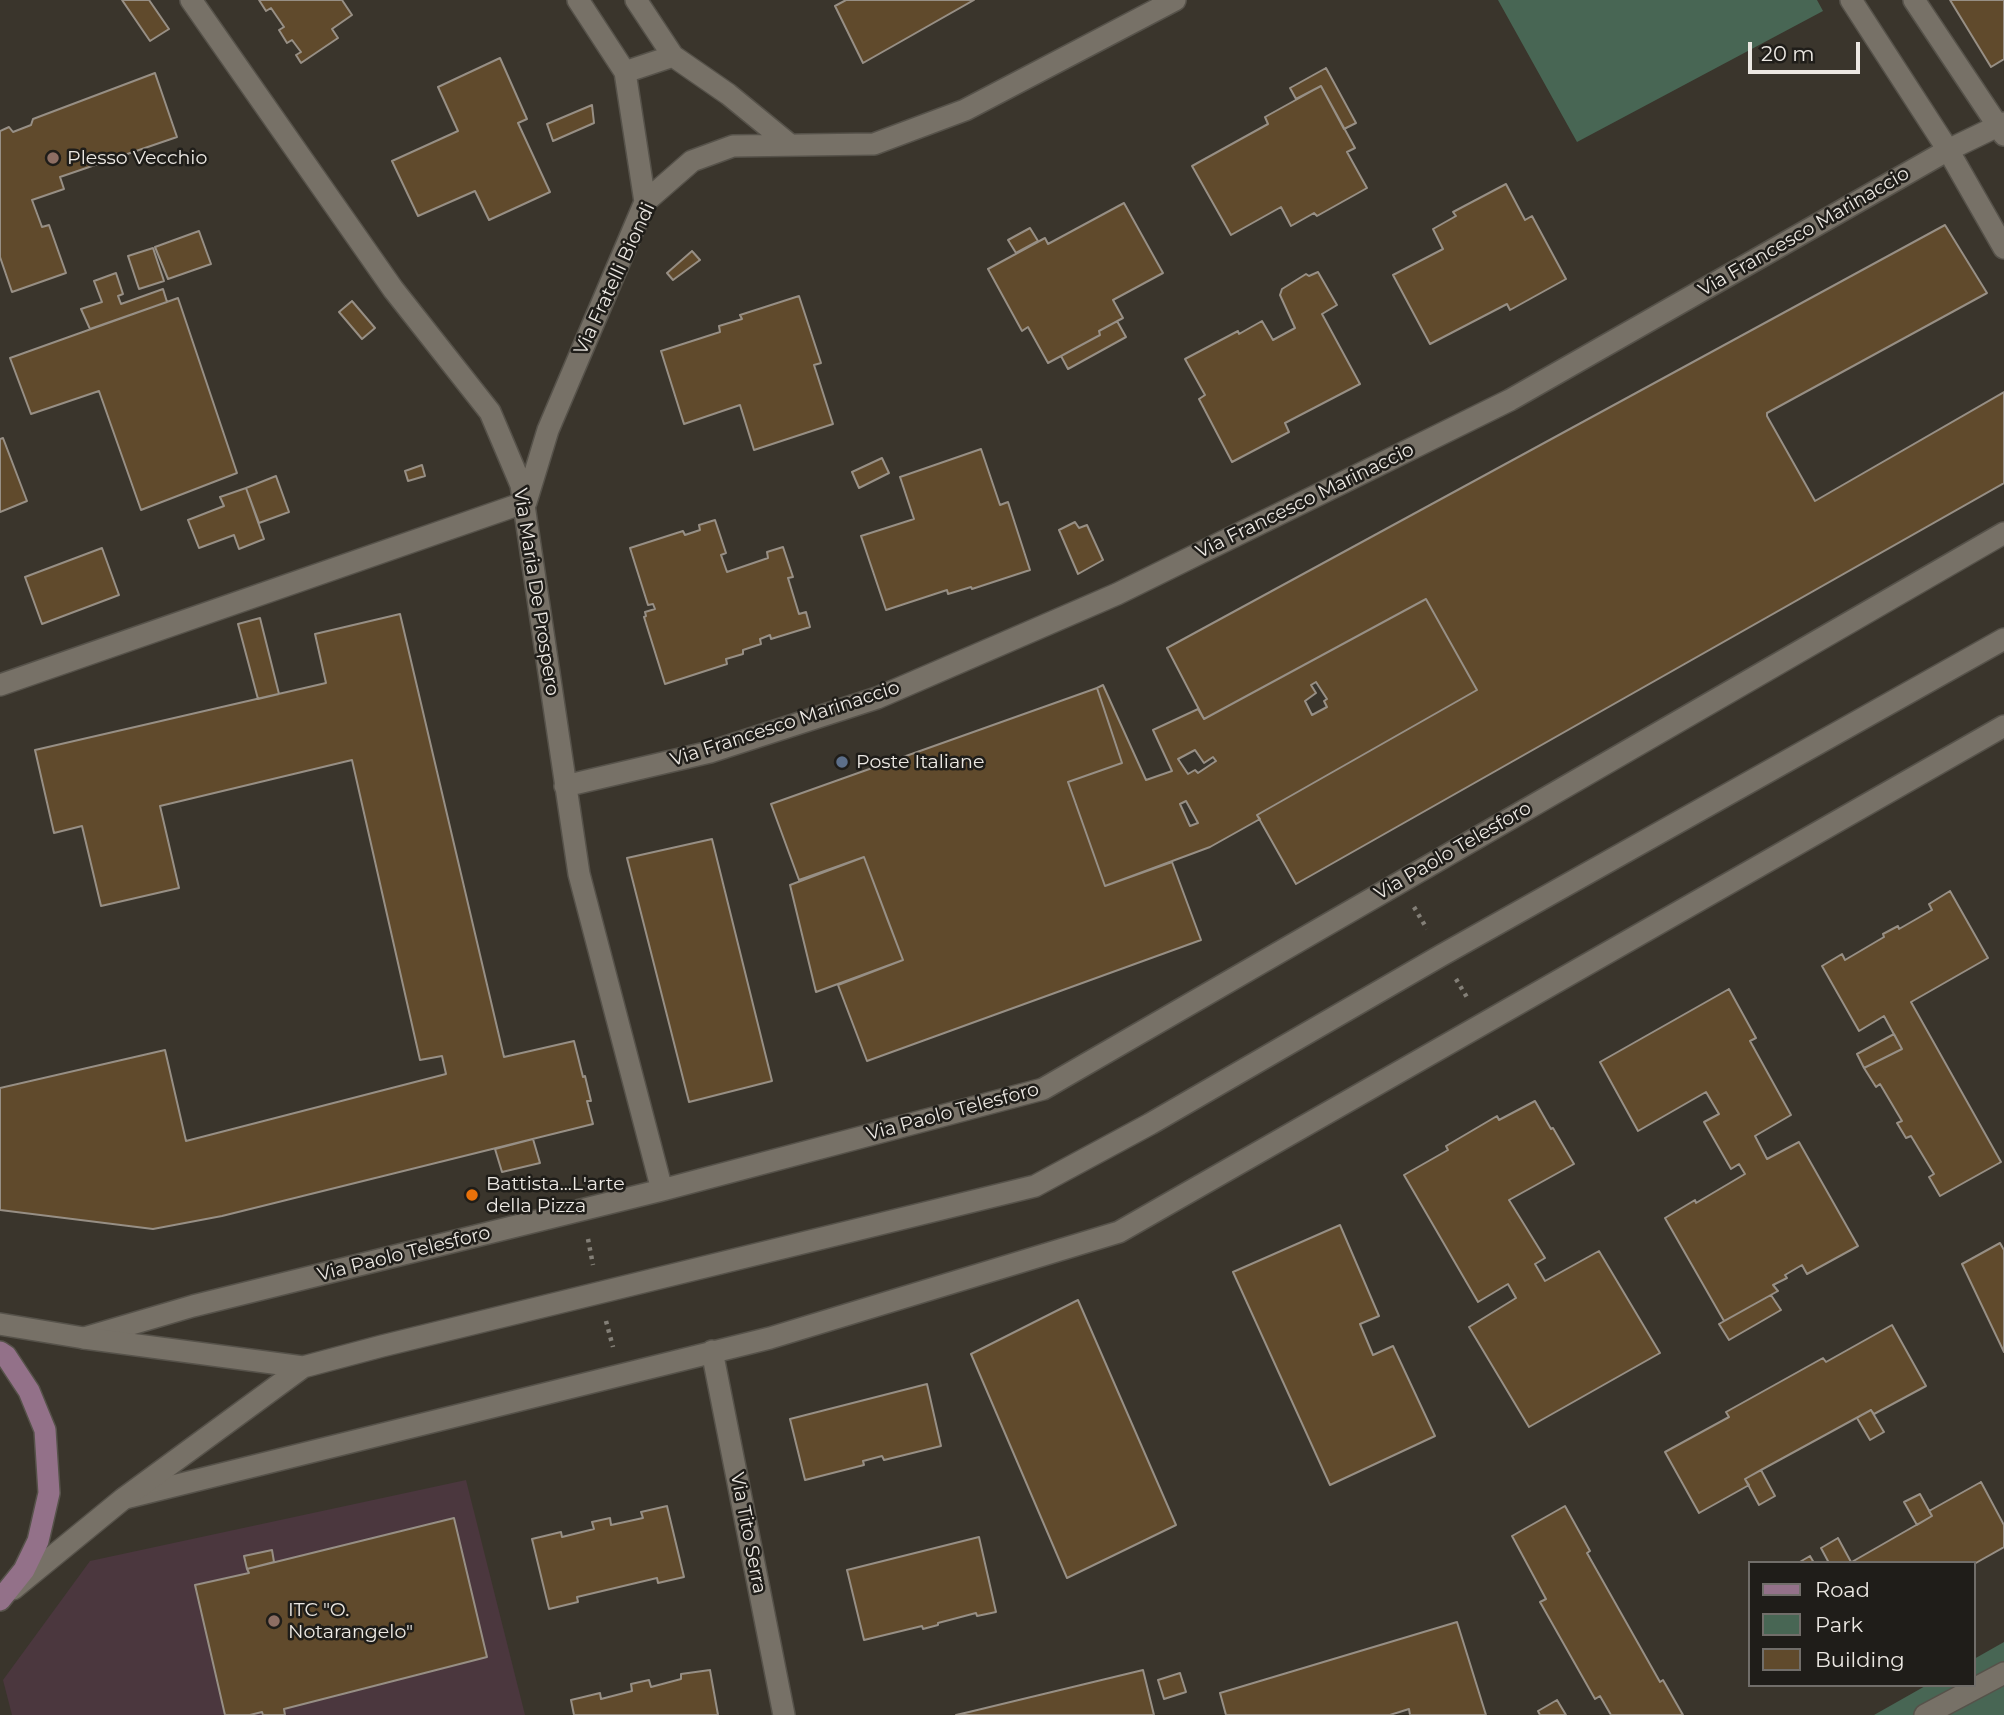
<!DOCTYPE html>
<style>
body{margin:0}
#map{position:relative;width:2004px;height:1715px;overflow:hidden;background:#3a352c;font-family:Montserrat,sans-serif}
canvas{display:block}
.legend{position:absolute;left:1748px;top:1561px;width:228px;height:126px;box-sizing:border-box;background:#1f1d19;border:2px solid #716e6a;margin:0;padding:9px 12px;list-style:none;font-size:21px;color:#ece8e3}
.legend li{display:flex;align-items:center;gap:14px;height:35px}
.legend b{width:35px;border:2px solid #716e6a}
.scale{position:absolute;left:1748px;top:42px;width:112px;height:32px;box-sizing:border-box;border:4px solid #ece8e3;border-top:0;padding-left:9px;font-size:21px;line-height:24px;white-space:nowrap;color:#ece8e3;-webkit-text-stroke:5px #1f1d19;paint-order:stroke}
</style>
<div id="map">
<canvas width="2004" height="1715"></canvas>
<ul class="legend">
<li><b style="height:9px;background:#937189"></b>Road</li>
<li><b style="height:19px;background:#486654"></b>Park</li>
<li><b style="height:19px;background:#604a2c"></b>Building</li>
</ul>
<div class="scale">20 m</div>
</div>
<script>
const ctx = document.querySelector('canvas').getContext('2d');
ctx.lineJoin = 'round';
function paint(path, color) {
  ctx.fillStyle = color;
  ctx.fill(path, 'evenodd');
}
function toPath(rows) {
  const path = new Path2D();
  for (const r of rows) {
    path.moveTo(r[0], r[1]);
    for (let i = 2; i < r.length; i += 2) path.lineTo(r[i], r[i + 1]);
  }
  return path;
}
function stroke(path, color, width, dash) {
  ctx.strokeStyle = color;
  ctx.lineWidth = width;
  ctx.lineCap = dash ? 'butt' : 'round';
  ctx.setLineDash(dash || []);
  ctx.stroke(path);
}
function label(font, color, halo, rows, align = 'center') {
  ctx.font = font + ' Montserrat,sans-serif';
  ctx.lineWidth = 5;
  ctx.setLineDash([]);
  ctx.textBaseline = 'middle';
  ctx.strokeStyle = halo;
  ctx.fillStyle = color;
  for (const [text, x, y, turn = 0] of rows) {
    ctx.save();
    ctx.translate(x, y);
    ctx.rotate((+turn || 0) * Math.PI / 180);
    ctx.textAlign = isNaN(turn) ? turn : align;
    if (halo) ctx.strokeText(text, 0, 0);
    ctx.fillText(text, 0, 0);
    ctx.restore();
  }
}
paint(toPath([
 [466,1480,525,1715,12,1715,3,1680,90,1561]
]), '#4b373e');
paint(toPath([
 [1498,0,1817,0,1823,11,1577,142],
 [2004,1642,2004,1715,1874,1715,1927,1685,1974,1685,1974,1659]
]), '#486654');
const building = toPath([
 [122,0,149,0,169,29,150,41,122,0],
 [259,0,342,0,352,15,332,29,338,38,301,63,296,55,301,52,292,40,287,43,279,30,284,27,271,8,266,11,259,0],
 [846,0,974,0,863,63,835,6,846,0],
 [1950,0,2004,0,2004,59,1991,67,1950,0],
 [500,58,527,119,518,123,550,192,489,220,475,191,418,216,392,161,458,131,438,87,500,58],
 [1326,68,1356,123,1344,129,1321,86,1296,99,1290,88,1326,68],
 [155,73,177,137,60,177,64,189,32,200,42,227,49,225,66,273,12,292,0,257,0,131,9,127,13,132,31,125,33,119,155,73],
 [1321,86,1355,148,1347,152,1367,188,1317,216,1314,213,1291,226,1281,207,1231,235,1192,166,1268,124,1265,117,1321,86],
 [592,105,594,123,553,141,547,124,592,105],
 [1506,184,1525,220,1532,216,1566,279,1510,310,1507,304,1430,344,1393,275,1443,249,1433,229,1456,216,1453,212,1506,184],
 [1124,203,1163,273,1113,300,1123,318,1099,331,1100,335,1048,363,1028,327,1022,331,988,269,1045,238,1048,244,1124,203],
 [1945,225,1987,293,1767,413,1767,416,1815,501,2004,392,2004,483,1296,884,1257,815,1477,690,1426,599,1204,719,1167,648,1945,225],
 [1030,228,1038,241,1016,253,1008,240,1030,228],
 [199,231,211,264,168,279,155,247,199,231],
 [153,248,164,281,139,289,128,256,153,248],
 [692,251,700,260,673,280,667,273,692,251],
 [1318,272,1337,305,1322,314,1360,384,1285,423,1289,432,1232,462,1199,399,1205,395,1185,359,1238,331,1239,334,1262,321,1273,340,1295,328,1280,295,1282,289,1306,274,1309,276,1318,272],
 [116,273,123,294,118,296,121,304,163,289,167,302,90,329,81,309,102,302,94,281,116,273],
 [799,296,821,363,814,365,833,424,754,450,740,405,684,424,661,351,720,332,719,326,742,319,740,315,799,296],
 [178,298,237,473,141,510,99,391,31,414,10,358,178,298],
 [352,301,375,328,362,339,339,312,352,301],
 [1117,321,1126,337,1068,369,1061,356,1100,335,1099,331,1117,321],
 [3,438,27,501,0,512,0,439,3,438],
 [981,449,1000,505,1008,502,1030,570,972,589,971,587,948,594,947,590,886,610,861,536,914,519,900,477,981,449],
 [882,458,889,473,859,488,852,472,882,458],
 [422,465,425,476,408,481,405,471,422,465],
 [276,476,289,512,259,523,246,488,276,476],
 [246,488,264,539,239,549,234,535,199,548,188,520,224,506,220,497,246,488],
 [715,520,726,553,721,555,727,572,768,558,767,552,783,547,793,577,788,578,799,614,806,612,810,627,771,639,770,635,760,639,761,644,743,650,743,654,726,659,727,664,665,684,644,617,646,616,645,612,655,609,653,604,648,605,630,548,683,531,685,535,700,530,699,525,715,520],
 [1075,522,1079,528,1087,525,1103,560,1078,574,1059,530,1075,522],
 [102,548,119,595,42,624,25,577,102,548],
 [1426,599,1477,690,1257,815,1260,819,1210,847,1105,886,1068,782,1122,763,1097,688,1103,685,1146,780,1172,771,1153,730,1198,709,1204,719,1426,599],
 [1316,682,1327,699,1324,701,1327,707,1312,715,1305,701,1316,693,1311,685,1316,682],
 [1195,750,1204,763,1213,757,1216,761,1198,773,1195,770,1188,774,1178,759,1195,750],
 [1186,801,1198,823,1190,826,1180,804,1186,801],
 [400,614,504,1057,574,1041,583,1077,585,1076,591,1101,587,1101,593,1124,222,1216,153,1229,0,1210,0,1088,165,1050,186,1141,446,1074,442,1056,420,1060,352,760,160,806,179,888,101,906,82,826,54,833,35,750,326,683,315,634,400,614],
 [260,618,279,694,258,699,238,624,260,618],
 [1097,688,1122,763,1068,782,1105,886,1172,862,1201,940,867,1061,838,985,903,960,888,921,864,857,799,880,771,804,1097,688],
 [712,839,772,1081,689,1102,627,858,712,839],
 [864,857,903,960,816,992,790,885,864,857],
 [1950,891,1988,958,1911,1002,2001,1162,1940,1196,1929,1177,1934,1174,1911,1136,1906,1138,1897,1123,1902,1121,1880,1084,1876,1087,1864,1068,1902,1049,1884,1016,1859,1031,1822,966,1842,954,1845,960,1884,937,1883,934,1898,926,1899,929,1932,910,1929,904,1950,891],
 [1729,989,1756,1038,1750,1041,1791,1115,1755,1136,1767,1159,1799,1142,1858,1246,1807,1274,1802,1265,1785,1275,1787,1278,1773,1285,1778,1291,1724,1321,1665,1218,1695,1200,1696,1203,1745,1174,1739,1164,1731,1169,1704,1122,1719,1114,1706,1092,1638,1131,1600,1062,1729,989],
 [1894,1034,1902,1049,1864,1068,1857,1054,1894,1034],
 [1535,1101,1551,1129,1553,1128,1574,1164,1509,1200,1545,1258,1535,1264,1545,1281,1599,1251,1660,1353,1529,1427,1469,1327,1516,1298,1508,1284,1478,1302,1404,1175,1448,1150,1446,1146,1497,1116,1499,1120,1535,1101],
 [533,1139,540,1163,502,1172,495,1149,533,1139],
 [1340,1225,1379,1316,1360,1324,1373,1355,1393,1346,1435,1436,1330,1485,1233,1272,1340,1225],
 [2000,1243,2004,1250,2004,1352,1962,1264,2000,1243],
 [1771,1295,1781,1310,1729,1340,1719,1324,1771,1295],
 [1078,1300,1176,1525,1067,1578,971,1354,1078,1300],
 [1892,1325,1926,1386,1874,1414,1871,1410,1761,1470,1745,1479,1749,1485,1699,1513,1665,1452,1729,1417,1726,1412,1823,1358,1826,1362,1892,1325],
 [927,1384,941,1446,884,1460,882,1456,863,1461,864,1465,805,1480,790,1419,927,1384],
 [1871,1410,1884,1432,1870,1440,1857,1418,1871,1410],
 [1761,1470,1775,1496,1759,1505,1745,1479,1761,1470],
 [1981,1482,2004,1525,2004,1547,1974,1564,1850,1563,1932,1516,1929,1511,1981,1482],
 [1920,1494,1932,1516,1917,1525,1904,1502,1920,1494],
 [667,1506,684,1577,658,1583,657,1578,577,1597,578,1602,549,1609,532,1539,561,1532,562,1537,594,1529,592,1522,610,1518,611,1525,643,1518,641,1512,667,1506],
 [1565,1506,1590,1551,1587,1553,1660,1682,1663,1680,1683,1715,1611,1715,1600,1696,1595,1699,1540,1602,1546,1599,1512,1536,1565,1506],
 [454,1518,487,1657,284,1709,285,1715,263,1715,262,1712,250,1715,225,1715,195,1585,249,1573,247,1569,454,1518],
 [979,1537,996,1612,977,1616,976,1613,938,1623,938,1625,923,1629,922,1626,864,1640,847,1570,979,1537],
 [1838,1538,1851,1562,1850,1563,1829,1563,1821,1548,1838,1538],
 [272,1550,274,1562,247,1569,244,1556,272,1550],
 [1810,1556,1814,1563,1798,1563,1810,1556],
 [1457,1622,1486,1715,1410,1715,1409,1709,1390,1715,1226,1715,1220,1693,1457,1622],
 [710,1670,718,1715,574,1715,571,1700,600,1693,601,1699,632,1691,631,1684,649,1680,651,1687,681,1679,681,1674,710,1670],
 [1143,1670,1154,1715,956,1715,969,1712,1143,1670],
 [1180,1673,1186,1692,1164,1699,1158,1680,1180,1673],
 [1557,1700,1566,1715,1540,1715,1538,1711,1557,1700]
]);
paint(building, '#604a2c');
stroke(building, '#978f85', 2);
const minor = toPath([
 [191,0,393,289,490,412,521,485,579,874,662,1190],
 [578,0,625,72,645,202],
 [636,0,673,56,728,94,789,144],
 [1851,0,1948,150,2004,248],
 [1914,0,2004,135],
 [625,72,673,56],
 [0,685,526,502,548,430,645,202,692,161,733,146,874,144,965,110,1175,0],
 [565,786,710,752,877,698,1117,594,1510,400,1948,150,2004,123],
 [84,1338,193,1306,662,1190,1043,1089,2004,533],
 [712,1351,784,1715],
 [125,1498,770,1338,1119,1232,2004,726],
 [1925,1715,2004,1673]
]);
const tertiary = toPath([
 [0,1324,84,1338,303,1367],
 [13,1589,123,1499,303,1367,382,1346,1035,1186,1150,1124,1442,955,2004,639]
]);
const secondary = toPath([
 [0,1352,6,1356,29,1391,45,1430,49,1493,38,1541,24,1570,0,1600]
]);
stroke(minor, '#56524a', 24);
stroke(tertiary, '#56524a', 24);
stroke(secondary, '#56524a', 24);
stroke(toPath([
 [1414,907,1427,929],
 [1456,979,1468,999],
 [588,1239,593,1265],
 [606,1321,613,1347]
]), '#837f77', 4.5, [3.5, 5]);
stroke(minor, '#777167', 21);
stroke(tertiary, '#777167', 21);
stroke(secondary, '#937189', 21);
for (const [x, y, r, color] of [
 [53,158,7,"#8d6e63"],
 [842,762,7,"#5c6f8a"],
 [472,1195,7,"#e8710a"],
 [274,1621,7,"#8d6e63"]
]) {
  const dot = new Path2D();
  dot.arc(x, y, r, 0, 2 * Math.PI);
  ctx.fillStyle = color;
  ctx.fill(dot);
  stroke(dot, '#1f1d19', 2.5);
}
label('19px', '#ece8e3', '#1f1d19', [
 ["Plesso Vecchio",67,158],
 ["Poste Italiane",856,762],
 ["Battista...L'arte",486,1184],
 ["della Pizza",486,1206],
 ["ITC \"O.",288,1610],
 ["Notarangelo\"",288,1632]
], 'left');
label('19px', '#ece8e3', '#1f1d19', [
 ["Via Francesco Marinaccio",1804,232,-30],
 ["Via Fratelli Biondi",615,279,-65],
 ["Via Francesco Marinaccio",1305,501,-26],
 ["Via Maria De Prospero",536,592,81],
 ["Via Francesco Marinaccio",785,724,-18],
 ["Via Paolo Telesforo",1453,851,-30],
 ["Via Paolo Telesforo",953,1112,-15],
 ["Via Paolo Telesforo",404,1254,-14],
 ["Via Tito Serra",748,1533,79]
]);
</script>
